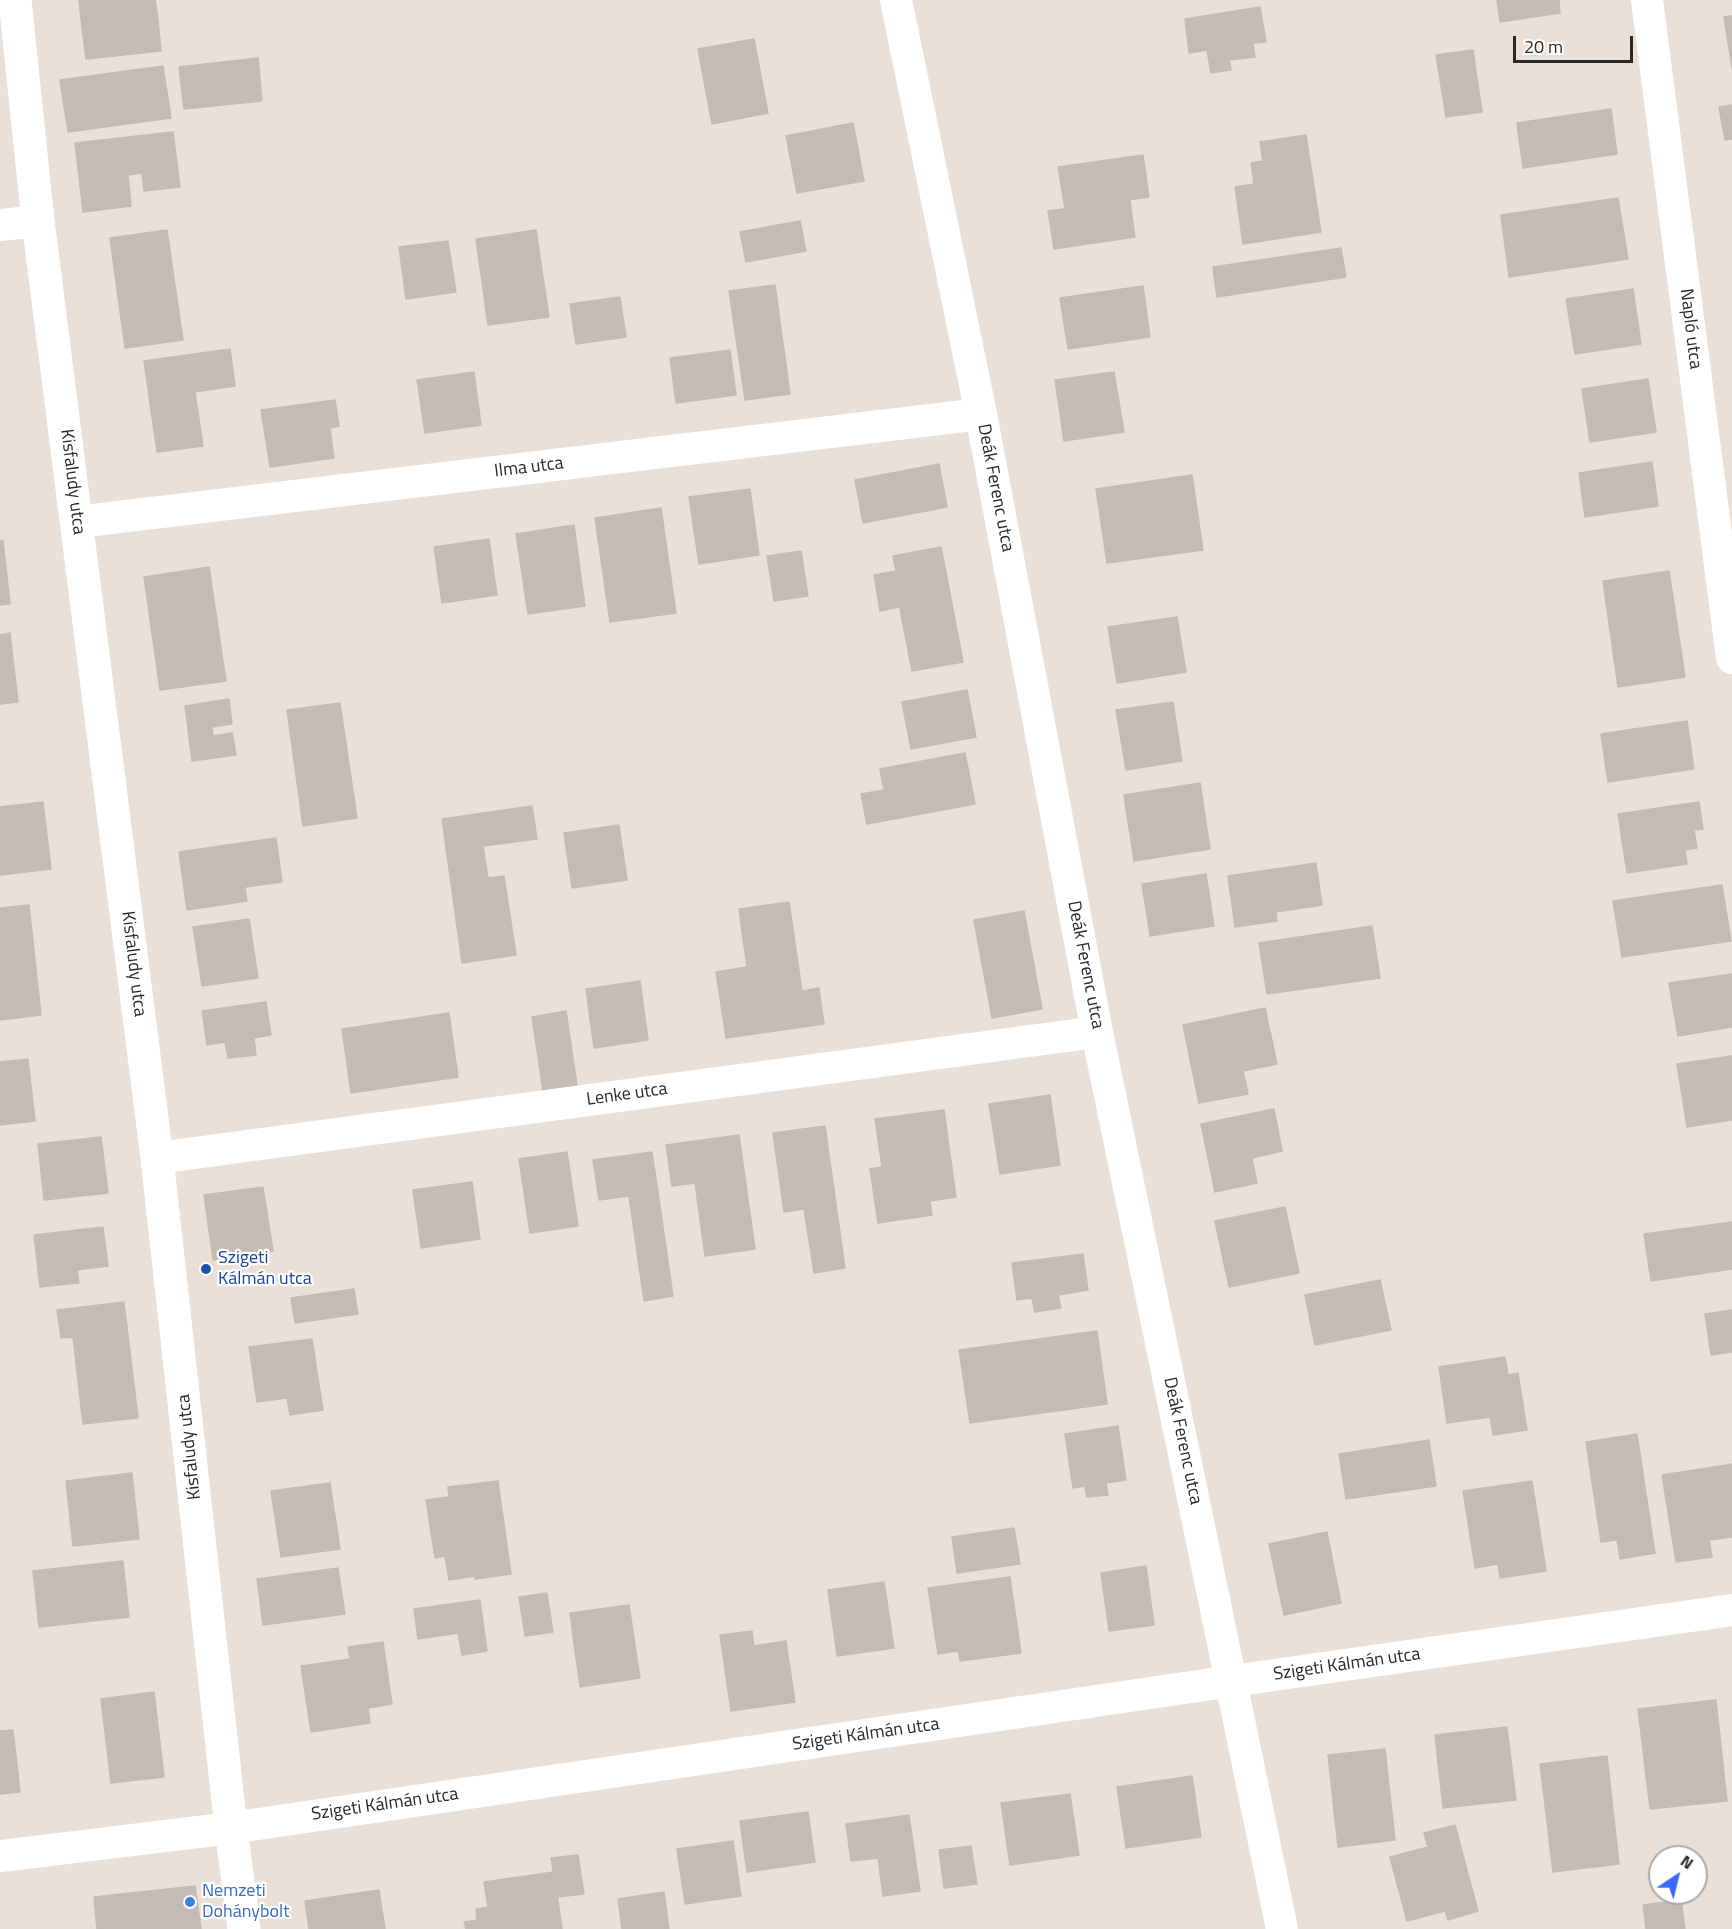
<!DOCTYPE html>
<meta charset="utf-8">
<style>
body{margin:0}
#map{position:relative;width:1732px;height:1929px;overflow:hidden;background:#eae0d8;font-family:"Titillium Web",sans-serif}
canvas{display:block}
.north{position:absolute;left:1648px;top:1845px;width:60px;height:60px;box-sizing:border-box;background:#fff;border:2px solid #a9a9a9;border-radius:50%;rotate:35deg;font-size:16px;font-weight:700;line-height:24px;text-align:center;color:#272727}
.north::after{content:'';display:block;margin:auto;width:21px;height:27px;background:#3669f8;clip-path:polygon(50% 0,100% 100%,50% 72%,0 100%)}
.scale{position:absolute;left:1513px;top:36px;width:120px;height:27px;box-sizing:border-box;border:3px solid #272727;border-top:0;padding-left:8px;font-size:18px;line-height:21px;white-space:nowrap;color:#272727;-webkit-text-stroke:4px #fff;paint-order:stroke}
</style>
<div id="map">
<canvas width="1732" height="1929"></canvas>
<div class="north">N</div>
<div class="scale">20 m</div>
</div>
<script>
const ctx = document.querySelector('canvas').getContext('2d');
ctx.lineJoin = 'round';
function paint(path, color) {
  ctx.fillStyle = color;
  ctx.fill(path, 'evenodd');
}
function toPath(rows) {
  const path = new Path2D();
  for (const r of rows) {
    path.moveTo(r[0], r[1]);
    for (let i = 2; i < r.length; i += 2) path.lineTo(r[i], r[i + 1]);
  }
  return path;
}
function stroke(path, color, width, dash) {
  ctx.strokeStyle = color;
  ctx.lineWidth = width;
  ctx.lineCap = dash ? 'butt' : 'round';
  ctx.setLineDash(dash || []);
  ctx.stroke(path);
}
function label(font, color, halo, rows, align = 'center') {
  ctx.font = font + ' "Titillium Web",sans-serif';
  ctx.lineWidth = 4.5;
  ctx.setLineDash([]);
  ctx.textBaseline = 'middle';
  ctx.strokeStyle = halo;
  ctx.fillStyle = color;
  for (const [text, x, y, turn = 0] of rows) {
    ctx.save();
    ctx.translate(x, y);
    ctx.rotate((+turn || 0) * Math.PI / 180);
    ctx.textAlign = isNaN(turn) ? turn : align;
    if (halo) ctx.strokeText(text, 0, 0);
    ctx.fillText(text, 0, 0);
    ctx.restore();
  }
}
const building = toPath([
 [79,0,155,0,157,11,81,19,79,0],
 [1497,0,1559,0,1560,13,1500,22,1497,0],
 [1260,7,1266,42,1253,43,1255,57,1229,60,1231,70,1211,73,1207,50,1189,53,1185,19,1260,7],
 [157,11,161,51,86,59,81,19,157,11],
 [1732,16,1732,68,1724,17,1732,16],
 [754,39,768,113,712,124,698,49,754,39],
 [1473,50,1482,112,1446,117,1436,55,1473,50],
 [258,58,262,101,184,109,179,67,258,58],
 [163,66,171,118,68,132,60,80,163,66],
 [1732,105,1732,139,1725,140,1719,107,1732,105],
 [1611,109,1617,154,1523,168,1517,123,1611,109],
 [853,123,864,181,797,193,786,136,853,123],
 [173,132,180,187,144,191,142,173,128,175,131,206,83,212,75,143,173,132],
 [1306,135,1321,232,1243,244,1235,187,1254,184,1251,163,1263,161,1260,142,1306,135],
 [1143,155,1149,197,1065,209,1058,167,1143,155],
 [1618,198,1628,259,1509,277,1501,215,1618,198],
 [1130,200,1135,237,1054,249,1048,211,1130,200],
 [800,221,806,251,746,262,740,232,800,221],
 [167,230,183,340,125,348,110,238,167,230],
 [536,230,549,317,488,325,476,239,536,230],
 [448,241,456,292,406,299,399,247,448,241],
 [1341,248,1346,277,1217,297,1213,267,1341,248],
 [775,285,790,394,745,400,729,291,775,285],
 [1143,286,1150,337,1068,349,1060,298,1143,286],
 [1633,289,1641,344,1575,354,1566,299,1633,289],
 [620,297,626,337,576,344,570,304,620,297],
 [230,349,235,386,195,392,203,446,157,452,144,361,230,349],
 [730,350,736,395,676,403,670,358,730,350],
 [474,372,481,425,425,433,417,380,474,372],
 [1114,372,1124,432,1064,441,1055,380,1114,372],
 [1648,379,1656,432,1590,442,1582,389,1648,379],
 [335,400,339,426,330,428,334,458,270,467,261,410,335,400],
 [1652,462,1658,506,1585,517,1579,473,1652,462],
 [939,464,947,507,863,523,855,480,939,464],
 [1192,475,1203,550,1107,563,1096,489,1192,475],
 [750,489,759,555,699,564,689,497,750,489],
 [661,508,676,613,610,622,595,518,661,508],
 [574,525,585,606,528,614,516,534,574,525],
 [489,539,497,595,442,603,434,547,489,539],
 [3,540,10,604,0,605,0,541,3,540],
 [941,547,952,604,901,614,900,607,880,611,874,575,896,571,893,556,941,547],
 [801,551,808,596,774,601,767,556,801,551],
 [209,567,226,681,160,690,144,577,209,567],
 [1669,571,1685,677,1618,687,1603,581,1669,571],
 [952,604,963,662,912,671,901,614,952,604],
 [1177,617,1186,672,1117,683,1108,627,1177,617],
 [10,633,18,702,0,704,0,635,10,633],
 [967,690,976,737,911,749,902,702,967,690],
 [229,699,232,724,212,727,213,736,232,733,236,755,192,761,185,706,229,699],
 [1173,702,1182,761,1126,770,1116,710,1173,702],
 [340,703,357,818,303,826,287,710,340,703],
 [1687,721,1694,769,1608,782,1601,734,1687,721],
 [965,753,975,804,867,824,861,794,884,790,880,769,965,753],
 [1200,783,1210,849,1134,861,1124,795,1200,783],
 [43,802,51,869,0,875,0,807,43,802],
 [1699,802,1703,829,1694,830,1697,848,1685,850,1687,864,1627,873,1618,814,1699,802],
 [532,806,537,839,483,846,488,878,504,876,516,955,462,963,442,819,532,806],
 [619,825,627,880,572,888,564,833,619,825],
 [276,838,282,882,245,887,247,901,187,910,179,852,276,838],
 [1316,863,1322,905,1276,912,1277,921,1235,927,1228,876,1316,863],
 [1206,874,1214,926,1150,936,1142,884,1206,874],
 [1722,885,1731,941,1622,957,1613,901,1722,885],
 [789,902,802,991,819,988,824,1024,726,1038,716,972,747,967,739,909,789,902],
 [29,905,41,1015,0,1020,0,908,29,905],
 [1024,911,1042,1009,992,1018,974,920,1024,911],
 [249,919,258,978,202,986,193,927,249,919],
 [1372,926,1380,978,1267,994,1259,943,1372,926],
 [1732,974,1732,1027,1678,1036,1669,983,1732,974],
 [640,981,648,1040,594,1048,586,989,640,981],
 [266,1002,271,1035,254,1038,256,1055,228,1058,225,1042,207,1045,202,1011,266,1002],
 [1265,1008,1277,1064,1243,1071,1248,1094,1199,1103,1183,1025,1265,1008],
 [566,1011,577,1085,543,1091,532,1017,566,1011],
 [449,1013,458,1077,351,1093,342,1029,449,1013],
 [1732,1056,1732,1120,1687,1127,1677,1064,1732,1056],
 [28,1059,35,1121,0,1125,0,1062,28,1059],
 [1050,1095,1060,1165,1000,1174,989,1104,1050,1095],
 [1274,1109,1282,1151,1252,1158,1257,1183,1215,1192,1201,1124,1274,1109],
 [944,1110,956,1197,930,1201,932,1215,878,1223,870,1169,882,1167,875,1119,944,1110],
 [825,1126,845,1268,814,1273,804,1209,784,1212,773,1133,825,1126],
 [739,1135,755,1249,705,1256,695,1183,672,1186,666,1145,739,1135],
 [101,1137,108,1193,44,1200,38,1144,101,1137],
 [567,1152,578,1226,530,1233,519,1159,567,1152],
 [652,1152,658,1192,599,1200,593,1160,652,1152],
 [472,1182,480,1239,421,1248,413,1190,472,1182],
 [263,1187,273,1251,213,1260,204,1195,263,1187],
 [658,1192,673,1296,644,1301,629,1196,658,1192],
 [1285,1207,1299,1273,1229,1287,1215,1221,1285,1207],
 [1732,1222,1732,1269,1651,1281,1644,1234,1732,1222],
 [103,1227,108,1266,77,1270,79,1283,40,1287,34,1235,103,1227],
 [1083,1254,1088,1290,1058,1295,1061,1308,1035,1312,1032,1298,1017,1300,1012,1263,1083,1254],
 [1380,1280,1391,1330,1315,1345,1305,1295,1380,1280],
 [354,1289,358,1314,295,1323,291,1298,354,1289],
 [124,1302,138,1418,83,1424,73,1337,61,1338,57,1310,124,1302],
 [1732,1310,1732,1352,1711,1355,1705,1314,1732,1310],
 [1097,1331,1107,1404,970,1423,959,1350,1097,1331],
 [312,1339,323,1410,290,1415,287,1398,257,1402,249,1347,312,1339],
 [1505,1357,1508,1375,1518,1373,1527,1430,1493,1435,1490,1417,1447,1423,1439,1367,1505,1357],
 [1118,1426,1126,1480,1106,1483,1108,1495,1087,1497,1085,1486,1073,1488,1065,1434,1118,1426],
 [1637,1434,1655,1553,1620,1559,1617,1540,1601,1542,1586,1442,1637,1434],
 [1429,1440,1436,1486,1346,1499,1339,1454,1429,1440],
 [1732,1464,1732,1500,1727,1465,1732,1464],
 [1727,1465,1732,1500,1732,1537,1709,1540,1712,1557,1676,1562,1662,1475,1727,1465],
 [132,1473,139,1539,73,1546,66,1481,132,1473],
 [498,1481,511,1574,475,1579,475,1576,449,1580,445,1556,435,1558,426,1500,449,1497,448,1487,498,1481],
 [1532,1481,1546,1571,1500,1578,1498,1564,1475,1568,1463,1491,1532,1481],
 [330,1483,340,1549,281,1557,271,1491,330,1483],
 [1014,1528,1020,1564,957,1573,952,1537,1014,1528],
 [1327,1532,1341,1603,1284,1615,1269,1544,1327,1532],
 [123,1561,129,1617,39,1627,33,1571,123,1561],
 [1146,1566,1154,1625,1109,1631,1101,1573,1146,1566],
 [338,1568,345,1614,263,1625,257,1579,338,1568],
 [1010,1577,1021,1653,960,1661,958,1651,938,1654,928,1588,1010,1577],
 [884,1582,894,1648,837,1656,828,1590,884,1582],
 [547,1593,553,1632,525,1636,519,1597,547,1593],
 [480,1600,487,1651,462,1655,458,1633,418,1639,414,1609,480,1600],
 [629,1605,640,1678,580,1687,570,1613,629,1605],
 [752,1631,754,1646,786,1641,795,1702,731,1711,720,1635,752,1631],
 [383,1642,392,1704,368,1708,370,1723,311,1732,301,1666,350,1659,348,1647,383,1642],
 [154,1692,164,1777,111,1783,101,1699,154,1692],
 [1716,1700,1727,1801,1650,1809,1638,1709,1716,1700],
 [1507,1727,1516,1800,1443,1808,1435,1735,1507,1727],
 [13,1730,20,1792,0,1794,0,1731,13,1730],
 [1385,1749,1395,1840,1338,1847,1328,1755,1385,1749],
 [1607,1756,1619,1864,1553,1872,1540,1764,1607,1756],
 [1192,1776,1201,1837,1126,1848,1117,1787,1192,1776],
 [1070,1794,1079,1855,1010,1865,1001,1803,1070,1794],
 [808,1812,815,1862,747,1872,740,1821,808,1812],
 [909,1815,920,1891,883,1896,878,1858,851,1861,846,1824,909,1815],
 [1455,1825,1478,1911,1448,1920,1424,1833,1455,1825],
 [733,1841,741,1896,685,1904,677,1849,733,1841],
 [971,1846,977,1884,944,1888,939,1850,971,1846],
 [1428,1847,1445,1911,1407,1921,1390,1857,1428,1847],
 [578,1855,584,1894,557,1897,551,1858,578,1855],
 [554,1872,562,1929,466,1929,464,1922,477,1920,476,1909,488,1907,484,1882,554,1872],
 [195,1886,201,1929,97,1929,94,1897,195,1886],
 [379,1890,385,1929,309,1929,305,1901,379,1890],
 [664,1892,669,1929,622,1929,618,1899,664,1892],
 [1681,1900,1685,1929,1646,1929,1643,1905,1681,1900]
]);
paint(building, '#c2bcb4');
stroke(building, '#c4bcb2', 1.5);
stroke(toPath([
 [896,0,981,414,1097,1032,1282,1929],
 [1647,0,1732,658],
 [0,225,38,221],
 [77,522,981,414],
 [157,1158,1097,1032],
 [0,1856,231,1828,1232,1681,1732,1610]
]), '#fff', 32);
stroke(toPath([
 [15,0,38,221,157,1158,231,1828,244,1929]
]), '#fff', 33);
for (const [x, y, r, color] of [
 [206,1269,6,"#1a4fb4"],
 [190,1902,6,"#3f7fe0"]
]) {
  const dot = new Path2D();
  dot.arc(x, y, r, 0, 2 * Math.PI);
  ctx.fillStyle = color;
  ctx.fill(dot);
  stroke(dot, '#fff', 2);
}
label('18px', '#272727', '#fff', [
 ["Napló utca",1690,329,83],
 ["Ilma utca",529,468,-7],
 ["Kisfaludy utca",72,482,83],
 ["Deák Ferenc utca",995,488,79],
 ["Kisfaludy utca",133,964,83],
 ["Deák Ferenc utca",1085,965,79],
 ["Lenke utca",627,1095,-8],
 ["Deák Ferenc utca",1182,1441,78],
 ["Kisfaludy utca",190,1447,-96],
 ["Szigeti Kálmán utca",1347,1665,-8],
 ["Szigeti Kálmán utca",866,1735,-8],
 ["Szigeti Kálmán utca",385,1805,-8]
]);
label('18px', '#164399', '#fff', [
 ["Szigeti",218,1259],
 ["Kálmán utca",218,1280]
], 'left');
label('18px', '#366cbe', '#fff', [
 ["Nemzeti",202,1892],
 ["Dohánybolt",202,1913]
], 'left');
</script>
